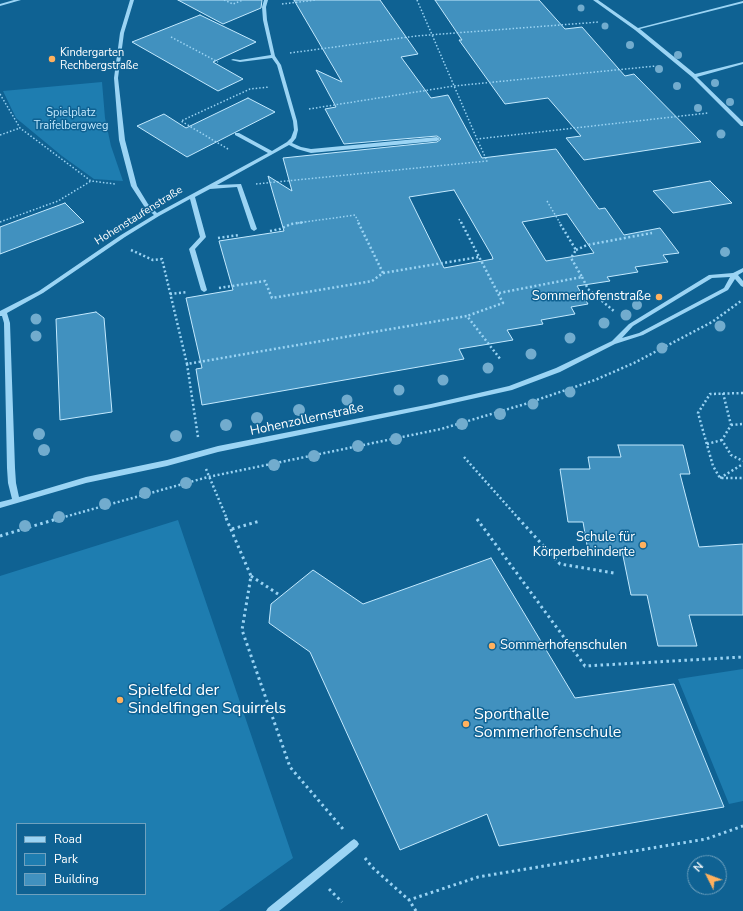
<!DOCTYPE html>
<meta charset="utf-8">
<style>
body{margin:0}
#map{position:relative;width:743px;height:911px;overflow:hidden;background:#0f6293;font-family:"Nunito Sans",sans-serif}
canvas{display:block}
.legend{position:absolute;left:16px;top:823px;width:130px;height:72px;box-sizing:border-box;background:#0f6293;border:1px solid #6fa1be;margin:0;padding:5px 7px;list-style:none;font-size:12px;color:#fff}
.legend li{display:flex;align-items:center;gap:8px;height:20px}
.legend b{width:20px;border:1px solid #6fa1be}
.north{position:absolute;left:687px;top:855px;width:40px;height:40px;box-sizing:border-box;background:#0f6293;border:1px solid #6fa1be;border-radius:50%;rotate:312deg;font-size:11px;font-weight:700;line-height:16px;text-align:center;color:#fff}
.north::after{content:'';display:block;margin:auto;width:14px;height:18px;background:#ffb15e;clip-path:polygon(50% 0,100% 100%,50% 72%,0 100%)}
</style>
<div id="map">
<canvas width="743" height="911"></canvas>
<ul class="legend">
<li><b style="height:5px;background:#9bd4f4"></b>Road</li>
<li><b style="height:11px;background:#1e7db0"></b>Park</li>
<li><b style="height:11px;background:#4191bf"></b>Building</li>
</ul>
<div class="north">N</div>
</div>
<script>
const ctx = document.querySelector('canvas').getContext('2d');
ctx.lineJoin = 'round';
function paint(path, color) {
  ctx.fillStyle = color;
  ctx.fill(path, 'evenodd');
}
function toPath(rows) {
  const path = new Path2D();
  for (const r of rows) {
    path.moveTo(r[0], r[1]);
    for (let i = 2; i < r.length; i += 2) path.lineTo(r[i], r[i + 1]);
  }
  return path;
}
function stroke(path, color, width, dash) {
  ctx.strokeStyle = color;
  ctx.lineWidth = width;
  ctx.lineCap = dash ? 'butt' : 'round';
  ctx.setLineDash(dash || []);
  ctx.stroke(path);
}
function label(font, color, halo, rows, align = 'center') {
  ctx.font = font + ' "Nunito Sans",sans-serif';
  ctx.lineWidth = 3;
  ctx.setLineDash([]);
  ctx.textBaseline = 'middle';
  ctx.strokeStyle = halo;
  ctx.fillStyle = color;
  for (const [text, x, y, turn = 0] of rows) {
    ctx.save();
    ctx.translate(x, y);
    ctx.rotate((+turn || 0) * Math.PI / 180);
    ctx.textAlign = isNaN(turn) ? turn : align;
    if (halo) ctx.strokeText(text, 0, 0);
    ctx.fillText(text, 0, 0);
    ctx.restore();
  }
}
paint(toPath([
 [102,82,105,118,111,146,123,181,94,179,62,156,16,118,3,91],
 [178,520,293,858,219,911,0,911,0,576],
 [17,824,145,824,145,894,17,894],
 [743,669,743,801,729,804,678,679]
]), '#1e7db0');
const building = toPath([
 [178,0,262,0,261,8,223,24,178,0],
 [294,0,380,0,418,54,401,57,431,98,448,95,482,158,556,149,599,209,605,208,624,235,660,228,679,253,663,255,668,262,635,267,638,272,607,277,610,281,577,286,588,304,571,307,575,314,541,320,543,324,507,330,513,340,459,349,464,359,202,405,196,369,202,368,186,298,233,290,219,241,284,231,268,176,292,191,283,158,437,142,441,139,437,136,344,144,325,109,336,107,316,70,342,82,294,0],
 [454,190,492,256,493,259,444,268,409,197,454,190],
 [567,214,594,253,546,261,522,222,567,214],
 [435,0,539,0,565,29,582,27,625,76,634,74,701,142,584,160,566,138,581,136,548,98,505,104,459,40,462,40,435,0],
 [200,15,256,42,213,62,243,79,218,91,132,42,200,15],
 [248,98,275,112,187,157,137,126,164,114,186,128,248,98],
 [710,181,732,203,673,213,653,191,710,181],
 [65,203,84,222,0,254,0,227,65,203],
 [96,312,104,318,112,412,60,420,56,319,96,312],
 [618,445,683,445,690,474,680,474,699,547,743,544,743,615,689,615,697,646,658,646,647,595,631,595,622,551,588,551,583,522,568,522,560,469,590,469,588,457,621,457,618,445],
 [491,558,575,698,674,684,724,807,499,846,487,814,400,850,310,652,269,623,271,604,313,570,363,604,491,558]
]);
paint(building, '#4191bf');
stroke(building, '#c3e9fe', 1);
stroke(toPath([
 [224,0,233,4,243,0],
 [417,0,477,139],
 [282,4,316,0],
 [171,37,218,62],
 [290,53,416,36,599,22],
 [0,94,20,128,91,181,115,184],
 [309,109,454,86,656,66],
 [0,135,20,128],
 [228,149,181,121,250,89,269,87],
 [256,184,487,161,477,139,708,113],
 [547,201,560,223],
 [459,219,461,223],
 [0,222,58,201,91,181],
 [298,223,355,215,359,223]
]), '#9bd4f4', 1.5, [1.5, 2]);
stroke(toPath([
 [461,222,503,303,467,316],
 [270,231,280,229,291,224,305,222],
 [218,238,239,235],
 [131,250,153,260,162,259,187,364],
 [576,250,587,245,652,233],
 [383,273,479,257],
 [582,277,588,289,615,312],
 [219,288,265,281,272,298,372,281,383,273,358,222],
 [499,293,582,277,571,258,576,250,559,222],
 [170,294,187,292],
 [723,393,731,425,722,440,731,455,743,461],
 [743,393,710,394,698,413,713,466,720,478,743,478],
 [731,425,743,424],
 [198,437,187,364,467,316,501,360],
 [707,444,722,440],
 [464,457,519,519],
 [206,469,227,519],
 [720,478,743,464],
 [57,519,208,477,441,429,525,404,595,380,634,363,712,322,741,301]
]), '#9bd4f4', 2.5, [2, 2.5]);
stroke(toPath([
 [226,518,251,576,242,630,290,767,343,829],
 [518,518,560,564,614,573],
 [477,519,585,666,743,657],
 [232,529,260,521],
 [0,536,60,518],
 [251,576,281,596],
 [365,858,372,867,409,900],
 [329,889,342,902],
 [416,911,409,900,478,877,706,839,743,826]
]), '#9bd4f4', 3, [2.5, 3.5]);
paint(toPath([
 [14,0,21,0,0,6,0,4,14,0],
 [130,0,134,0,124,33,118,78,125,140,137,186,148,204,157,213,268,153,235,135,235,133,239,133,272,151,287,142,291,138,294,130,293,121,277,65,272,58,240,62,231,60,233,59,240,60,271,55,263,20,262,7,264,0,268,0,266,7,267,20,275,56,281,65,297,121,298,130,296,138,292,143,301,147,311,149,437,137,440,139,437,141,311,153,297,149,289,145,217,185,241,184,257,229,254,231,251,229,237,187,210,189,195,197,206,237,195,249,207,290,206,291,204,292,201,290,189,249,200,237,190,199,159,216,125,237,43,293,7,313,10,323,15,468,16,483,19,497,86,477,167,460,218,446,431,404,509,386,556,368,612,341,629,324,709,275,733,273,743,268,743,272,738,275,743,281,743,287,741,286,735,279,728,290,643,335,615,344,560,372,512,390,431,408,218,452,167,466,86,483,0,508,0,502,12,499,8,483,7,468,4,323,2,316,0,316,0,311,39,291,121,235,154,215,144,206,131,186,119,140,114,78,120,33,130,0],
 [730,277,724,288,639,333,622,338,633,326,712,278,730,277],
 [593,0,598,0,638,28,743,1,743,3,640,29,695,74,743,62,743,64,697,77,743,122,743,126,741,126,692,77,635,30,593,0],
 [354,839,357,841,359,844,357,847,279,911,266,911,268,908,351,841,354,839]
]), '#9bd4f4');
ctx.fillStyle = '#72acce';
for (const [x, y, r] of [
 [581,8,3.5],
 [605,26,3.5],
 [630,45,4],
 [678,55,4],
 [659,69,4],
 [715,83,4],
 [677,86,4],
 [730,102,4],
 [698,108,4],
 [721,134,4.5],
 [725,252,5],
 [637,305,5],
 [626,315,5.5],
 [36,319,5.5],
 [604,323,5.5],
 [720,326,5.5],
 [36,336,5.5],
 [570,338,5.5],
 [662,348,5.5],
 [531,354,5.5],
 [488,368,5.5],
 [443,380,5.5],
 [399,390,5.5],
 [570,392,5.5],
 [347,400,5.5],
 [533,404,5.5],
 [299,410,6],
 [500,414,6],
 [257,418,6],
 [462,424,6],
 [226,425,6],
 [39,434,6],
 [176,436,6],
 [396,439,6],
 [358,446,6],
 [44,450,6],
 [314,456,6],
 [274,465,6],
 [186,483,6],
 [145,493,6],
 [105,504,6],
 [59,517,6],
 [25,526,6]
]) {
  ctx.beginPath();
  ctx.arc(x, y, r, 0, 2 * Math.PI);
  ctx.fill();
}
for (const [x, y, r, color] of [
 [52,59,4,"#ffb15e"],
 [659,297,4,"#ffb15e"],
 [643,545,4,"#ffb15e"],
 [492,646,4,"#ffb15e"],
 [120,700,4,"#ffb15e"],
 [466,724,4,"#ffb15e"]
]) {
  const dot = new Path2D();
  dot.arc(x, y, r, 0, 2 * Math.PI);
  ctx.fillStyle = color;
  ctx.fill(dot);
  stroke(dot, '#0f6293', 1.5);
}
label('11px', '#fff', '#0f6293', [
 ["Kindergarten",60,53],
 ["Rechbergstraße",60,66]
], 'left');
label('11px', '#c3e9fe', '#0f6293', [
 ["Spielplatz",71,113],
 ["Traifelbergweg",71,126]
]);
label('11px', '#fff', '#0f6293', [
 ["Hohenstaufenstraße",139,216,-32]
]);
label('13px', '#fff', '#0f6293', [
 ["Sommerhofenstraße",651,297],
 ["Schule für",635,538],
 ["Körperbehinderte",635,553],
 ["Sommerhofenschulen",500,646,"left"]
], 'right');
label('13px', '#fff', '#0f6293', [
 ["Hohenzollernstraße",307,420,-12]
]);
label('16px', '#fff', '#0f6293', [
 ["Spielfeld der",128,691],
 ["Sindelfingen Squirrels",128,709],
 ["Sporthalle",474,715],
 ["Sommerhofenschule",474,733]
], 'left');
</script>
